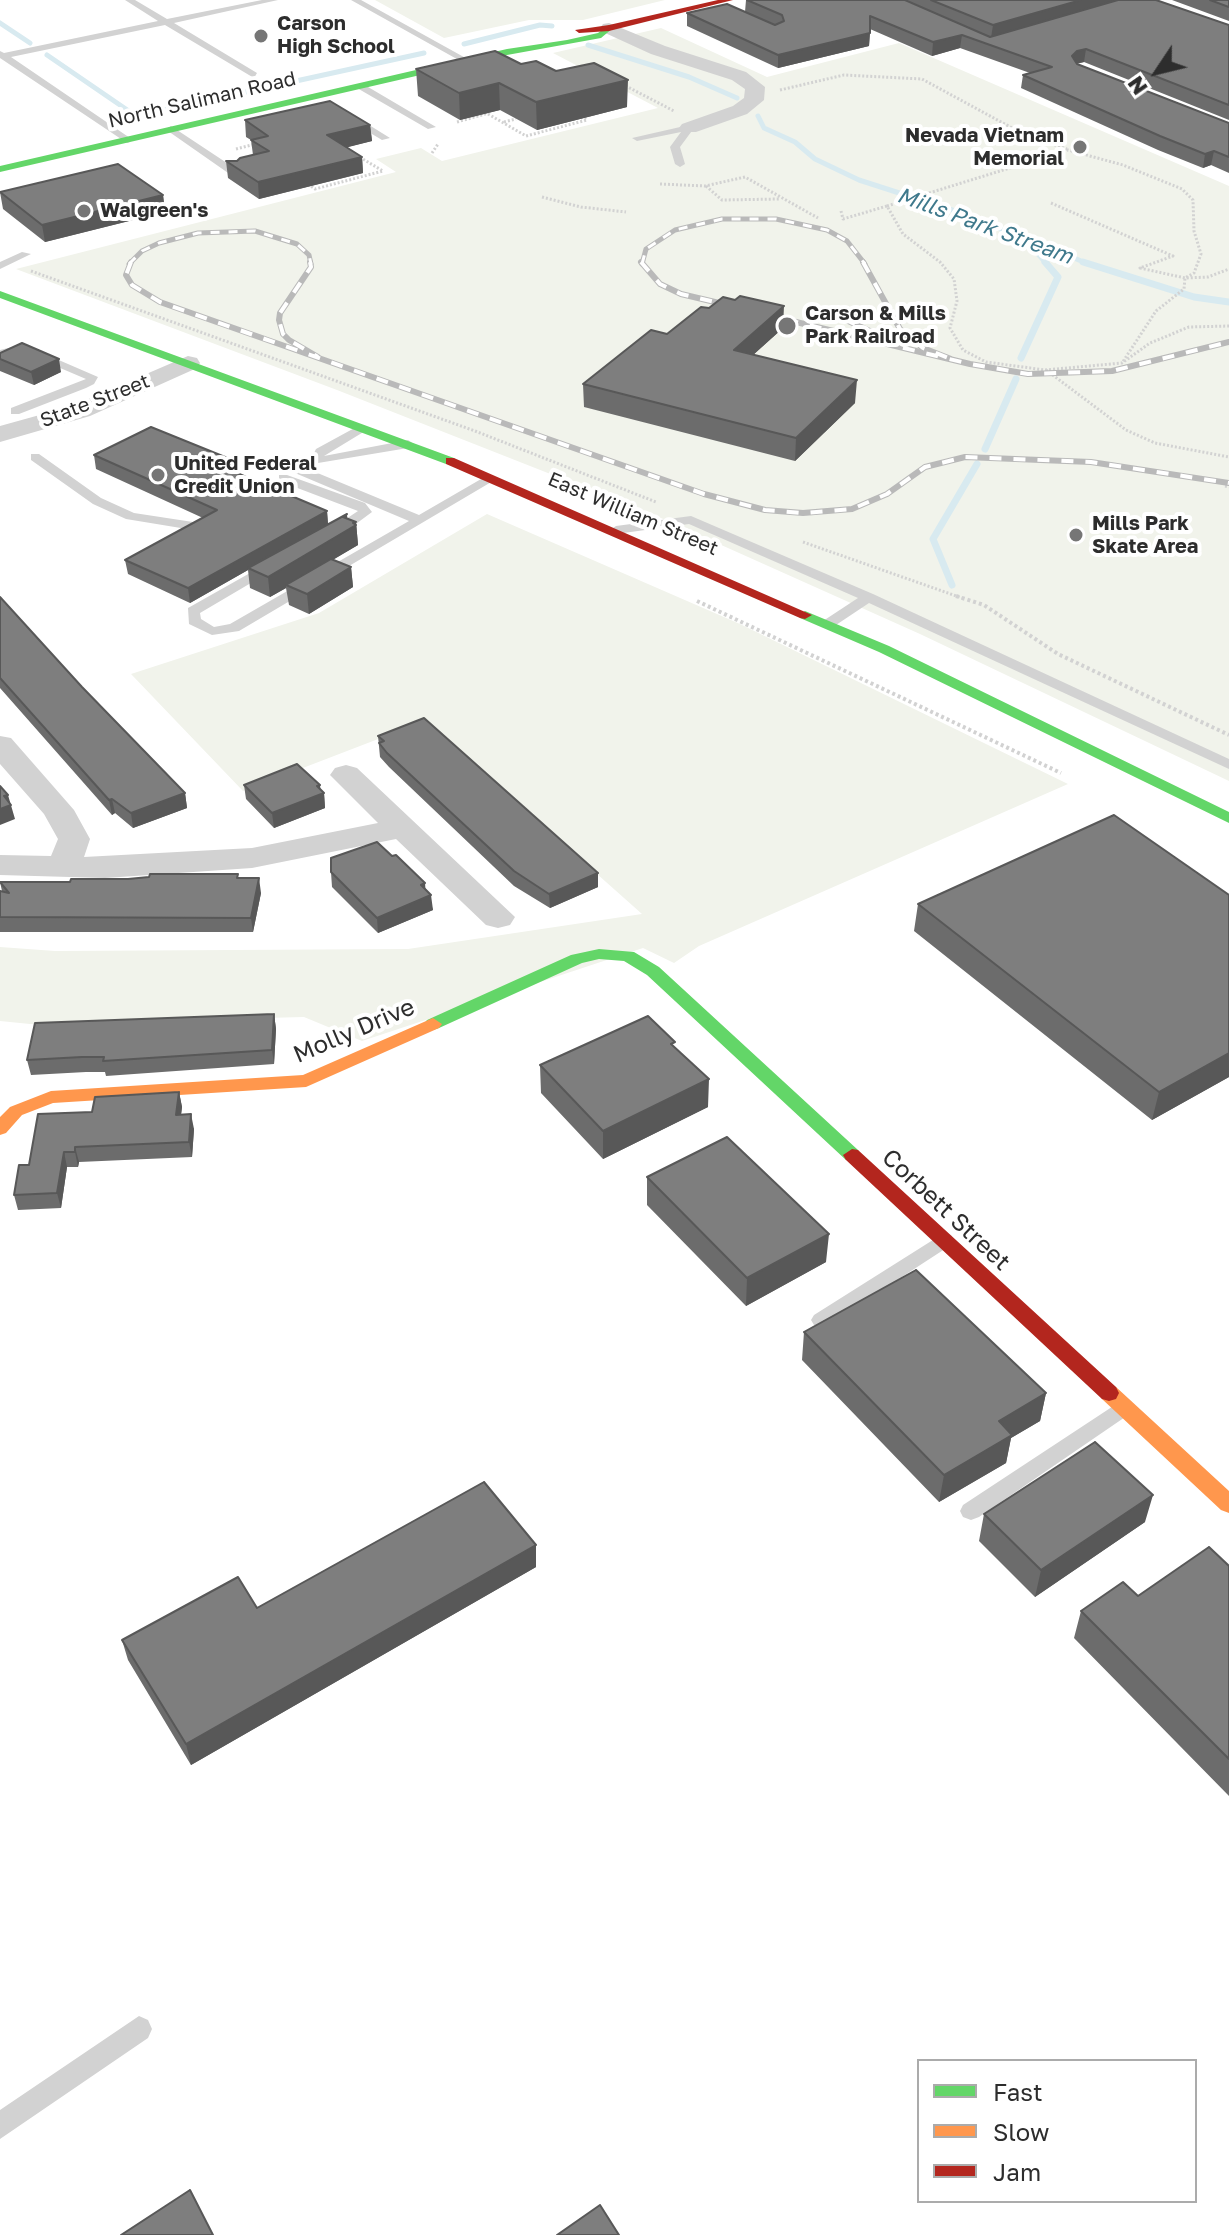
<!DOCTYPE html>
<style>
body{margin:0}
#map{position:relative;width:1229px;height:2235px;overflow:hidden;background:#fff;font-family:"Golos Text",sans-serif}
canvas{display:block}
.legend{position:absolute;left:917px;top:2059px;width:280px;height:144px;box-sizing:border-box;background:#fff;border:2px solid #ababab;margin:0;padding:10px 14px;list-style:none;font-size:24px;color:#2d2d2d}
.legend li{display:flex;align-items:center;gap:16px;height:40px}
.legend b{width:40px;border:2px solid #ababab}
.north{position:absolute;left:1117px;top:32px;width:80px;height:80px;-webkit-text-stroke:6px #fff;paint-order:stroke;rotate:235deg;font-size:22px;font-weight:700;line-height:32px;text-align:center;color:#2d2d2d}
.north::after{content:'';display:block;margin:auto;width:28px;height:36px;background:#2d2d2d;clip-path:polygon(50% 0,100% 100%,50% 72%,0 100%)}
</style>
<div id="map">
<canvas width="1229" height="2235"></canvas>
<ul class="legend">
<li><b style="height:10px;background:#63d668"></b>Fast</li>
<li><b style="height:10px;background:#ff974d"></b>Slow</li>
<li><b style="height:10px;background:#b3261e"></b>Jam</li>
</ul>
<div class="north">N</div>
</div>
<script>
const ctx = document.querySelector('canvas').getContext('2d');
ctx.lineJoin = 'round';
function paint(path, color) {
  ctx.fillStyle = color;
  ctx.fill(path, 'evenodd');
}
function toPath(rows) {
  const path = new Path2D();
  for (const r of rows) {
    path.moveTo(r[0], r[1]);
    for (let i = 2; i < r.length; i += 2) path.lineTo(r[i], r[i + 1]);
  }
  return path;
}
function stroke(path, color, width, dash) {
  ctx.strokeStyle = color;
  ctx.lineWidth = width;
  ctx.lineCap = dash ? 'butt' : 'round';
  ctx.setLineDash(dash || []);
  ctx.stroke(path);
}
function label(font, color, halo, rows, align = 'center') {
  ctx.font = font + ' "Golos Text",sans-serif';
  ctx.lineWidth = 8;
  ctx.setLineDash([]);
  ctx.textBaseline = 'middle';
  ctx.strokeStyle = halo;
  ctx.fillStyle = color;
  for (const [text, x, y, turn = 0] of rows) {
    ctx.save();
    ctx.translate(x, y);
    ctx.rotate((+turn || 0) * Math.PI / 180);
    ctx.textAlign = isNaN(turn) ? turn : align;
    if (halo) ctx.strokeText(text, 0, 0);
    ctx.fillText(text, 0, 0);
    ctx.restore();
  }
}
paint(toPath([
 [375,0,665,0,583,20,529,20,444,38],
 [661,28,767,77,899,43,1229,186,1229,781,920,634,652,514,337,390,16,269,396,172,376,159,421,148,442,161,658,108,553,53],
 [487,514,740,624,1068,784,699,946,674,963,643,948,362,1041,304,1017,30,1024,0,1021,0,947,55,951,408,949,642,914,425,721,243,791,131,674,319,613]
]), '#f1f3eb');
stroke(toPath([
 [0,23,30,43],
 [464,44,540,25,552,26],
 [588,45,689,77,737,98],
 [47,55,136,116,424,53],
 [758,116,764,128,795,142,815,159,859,180,983,220,1012,235,1028,238,1088,264],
 [1016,239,1037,253,1047,264]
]), '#d8eaf0', 5);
stroke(toPath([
 [1083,262,1194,297,1229,302],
 [1021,358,1058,277,1045,262],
 [985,449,1016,379],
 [952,585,933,539,977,464]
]), '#d8eaf0', 7);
stroke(toPath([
 [622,84,674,111],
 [780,90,844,75,922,79,1025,135,1067,149],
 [488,114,526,136,587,120,580,117],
 [457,122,489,113],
 [504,122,516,119],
 [236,149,255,144],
 [432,153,438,144],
 [308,184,315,189,383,171,356,155],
 [660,184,705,186,745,177,818,218],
 [706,186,722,200,779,199],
 [542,197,581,207,626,212],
 [1051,203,1173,256,1140,268,1185,278,1208,277,1229,269],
 [887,206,1068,150,1123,165,1182,189,1193,200,1194,231,1201,254,1194,273,1185,278,1184,289,1156,311,1122,363],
 [841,211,843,219,887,206,903,234,940,262,954,279,957,301,950,328,963,350,986,362,1045,370,1122,363,1150,343,1189,327,1229,326],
 [31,271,475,431,656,502],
 [1046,370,1126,430,1155,443,1229,457],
 [1225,486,1229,487],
 [803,542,962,598]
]), '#d2d2d2', 3, [2, 2]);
stroke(toPath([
 [956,596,984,605,1058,654,1229,735],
 [697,601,1061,773]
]), '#d2d2d2', 4, [3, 3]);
paint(toPath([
 [125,0,135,0,167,19,262,0,278,0,174,23,257,73,254,78,165,25,11,57,130,138,130,142,127,143,0,58,0,51,4,53,158,21,125,0],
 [351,0,361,0,471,61,464,63,351,0],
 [357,84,363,84,436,127,428,129,357,88,357,84],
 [347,115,353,115,390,138,382,140,347,119,347,115],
 [689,125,694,128,680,147,685,164,680,167,675,164,670,147,681,132,637,141,632,138,689,125],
 [171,126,239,171,239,175,231,175,168,131,166,129,171,126],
 [22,252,31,254,0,269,0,262,22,252],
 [12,347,31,348,98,377,94,384,86,388,19,414,11,414,11,408,86,379,25,353,0,357,0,350,12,347],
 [360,425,370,428,324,456,408,440,414,444,408,448,312,464,310,461,316,449,360,425],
 [31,454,39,454,101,498,134,513,193,522,199,526,193,530,126,519,93,504,31,460,31,454],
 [295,467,303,467,419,515,488,475,498,478,239,631,212,635,189,624,188,608,266,564,276,564,278,567,200,613,201,619,214,627,230,624,409,521,295,473,295,467],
 [279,475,287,475,365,503,372,512,341,535,331,535,331,529,358,511,279,481,279,475],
 [691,516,873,594,1229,759,1229,769,869,603,833,627,823,627,823,621,858,598,689,524,616,534,610,530,616,526,691,516],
 [944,1233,951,1235,954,1240,951,1245,828,1325,814,1325,811,1320,814,1315,944,1233],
 [1124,1399,1131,1401,1134,1407,1131,1413,979,1517,971,1520,963,1517,960,1511,963,1505,1124,1399],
 [139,2016,148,2020,152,2029,148,2038,0,2139,0,2110,139,2016]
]), '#d2d2d2');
paint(toPath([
 [609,23,665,46,746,72,765,87,764,100,747,114,696,132,682,132,679,128,682,124,733,106,744,98,745,89,732,80,651,54,603,32,600,28,603,24,609,23],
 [188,356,197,358,200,363,197,368,90,416,0,442,0,426,72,406,188,356],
 [0,736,11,738,74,810,90,839,84,857,252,848,378,823,330,775,335,768,346,765,357,768,515,917,510,925,498,928,486,925,396,839,252,868,105,878,0,875,0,855,51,856,58,839,44,814,0,764,0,736]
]), '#d2d2d2');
paint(toPath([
 [609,25,613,28,601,38,507,55,0,172,0,166,507,49,567,40,598,33,609,25],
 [0,291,454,458,456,461,446,464,0,298,0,291],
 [805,611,889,646,1229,812,1229,823,879,652,800,618,798,615,805,611],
 [599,949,634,952,659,967,858,1150,861,1155,858,1160,846,1160,647,975,624,961,599,959,582,963,439,1028,433,1030,424,1024,427,1020,571,955,599,949]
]), '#63d668');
paint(toPath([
 [433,1018,442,1024,439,1028,306,1087,53,1103,22,1115,6,1133,0,1135,0,1117,10,1107,51,1091,303,1075,433,1018],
 [1109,1385,1116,1387,1229,1491,1229,1513,1221,1510,1102,1399,1099,1393,1102,1387,1109,1385]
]), '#ff974d');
paint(toPath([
 [718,0,733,0,609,31,579,33,575,30,609,25,718,0],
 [446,458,454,458,812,615,805,619,800,618,446,464,446,458],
 [852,1149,858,1150,1116,1387,1119,1393,1116,1399,1109,1401,1102,1399,846,1160,843,1155,852,1149]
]), '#b3261e');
const railFar1 = toPath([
 [129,264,142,251,159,243,198,233,255,231,297,244,309,255,311,264],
 [642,264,646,249,675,230,722,219,776,219,827,230,847,241,865,264]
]);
const rail = toPath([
 [131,262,126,275,132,285,160,302,704,494,765,510,803,513,852,509,887,494,925,467,965,457,1091,462,1229,483],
 [310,262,311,267,280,313,279,320,283,334,289,340,318,357],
 [641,262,660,284,681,294,736,307],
 [863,262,900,329,923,348,951,359],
 [763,314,970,364,1028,374,1112,371,1229,342],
 [844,319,874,333]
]);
stroke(railFar1, '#b9b9b9', 5);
stroke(rail, '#b9b9b9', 6);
stroke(railFar1, '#fff', 3, [9]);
stroke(rail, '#fff', 4, [12]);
paint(toPath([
 [746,0,1156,0,1229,25,1229,120,1084,62,1076,64,1229,123,1229,173,1211,165,1203,168,1158,150,1021,88,1023,75,1030,73,960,48,932,56,870,29,869,46,778,68,687,26,687,13,745,12],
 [1172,0,1229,0,1229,21],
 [521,64,627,107,537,130,500,110,460,120,418,96,416,69],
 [245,120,370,125,372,141,347,147,362,157,363,173,259,199,228,178,226,161,237,161,253,155,251,140,246,137],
 [0,192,163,195,165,212,45,242,3,209],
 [783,328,753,355,855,403,795,461,584,407,583,384,667,334],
 [0,353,61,372,34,385,0,371],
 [94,455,230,459,231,471,327,511,328,524,347,518,356,522,358,545,332,560,351,567,353,587,309,614,289,605,286,588,270,597,250,588,248,570,190,603,128,574,125,560,203,518,96,469],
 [0,597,82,687,185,793,187,808,133,828,115,813,112,815,0,688],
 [378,736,598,873,598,887,550,908,514,886,389,767,380,757],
 [244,785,321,791,324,793,325,808,274,828,246,799],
 [331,872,426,889,433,910,378,933,332,887],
 [238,874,238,878,261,893,253,932,0,932,0,891,2,891,0,882,70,882],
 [1229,895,1229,1077,1152,1120,914,931,918,904],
 [274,1014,276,1029,274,1064,106,1076,105,1072,86,1072,31,1075,27,1060],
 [675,1047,708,1107,603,1159,541,1093,540,1065],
 [179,1092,182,1107,181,1115,194,1129,192,1157,79,1162,78,1167,67,1167,61,1208,18,1210,14,1195,29,1165,92,1112],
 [647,1177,826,1262,746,1306,647,1205],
 [804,1332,1046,1393,1040,1421,1011,1438,1006,1463,939,1502,802,1360],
 [984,1514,1145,1522,1035,1597,979,1541],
 [536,1545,536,1567,191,1765,128,1660,122,1640,257,1608],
 [1229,1566,1229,1796,1074,1638,1081,1611,1138,1596]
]), '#6c6c6c');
paint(toPath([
 [1081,0,1124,0,991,38,993,25],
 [870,33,869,46,778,68,778,55],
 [962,35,960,48,932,56,933,42],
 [1086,49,1084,62,1075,64,1072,56,1077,51],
 [628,80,627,107,537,130,536,102],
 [499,83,500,110,460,120,459,93],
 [370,125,372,141,329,152,327,135],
 [1214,151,1211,165,1203,168,1205,154],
 [362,157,363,173,259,199,258,182],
 [163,195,165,212,45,242,42,225],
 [784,306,783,328,733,373,734,350],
 [59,359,61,372,34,385,31,372],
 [857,380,855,403,795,461,796,438],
 [230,459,231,474,218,465],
 [327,511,328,525,248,568,248,570,190,603,188,588],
 [347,514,348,529,356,522,358,545,289,586,286,585,286,588,270,597,268,577],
 [351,567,353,587,309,614,307,594],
 [320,785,321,794,324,793,325,808,274,828,272,813],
 [185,793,187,808,133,828,131,813],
 [8,795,15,819,0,825,0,809,4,796],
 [112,799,115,813,112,815,109,800],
 [598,873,598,887,550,908,549,894],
 [259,878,261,893,253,932,251,918],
 [425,883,426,897,431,895,433,910,378,933,377,918,421,885],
 [274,1014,276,1029,274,1064,272,1050],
 [1229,1053,1229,1077,1152,1120,1159,1092],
 [709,1079,708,1107,603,1159,603,1131],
 [179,1092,182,1107,179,1130,176,1115],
 [191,1114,194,1129,192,1157,189,1142],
 [75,1147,79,1162,78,1167,75,1152],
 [64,1152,67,1167,61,1208,57,1193],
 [829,1234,826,1262,746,1306,747,1278],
 [1046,1393,1040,1421,1011,1438,1006,1463,939,1502,944,1475,999,1421],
 [1153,1495,1145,1522,1035,1597,1041,1570],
 [536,1545,536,1567,191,1765,186,1744]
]), '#585858');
const building = toPath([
 [747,0,905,0,990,37,1118,0,1156,0,1229,25,1229,105,1086,49,1077,51,1072,56,1077,64,1229,123,1229,157,1214,151,1205,154,1160,136,1023,75,1052,67,962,35,933,42,870,16,870,33,778,55,687,13,727,4,775,25,784,21,782,15,747,0],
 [931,0,1081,0,993,25,931,0],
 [1210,0,1229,0,1229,7,1210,0],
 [495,51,521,64,536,61,556,71,594,63,628,80,536,102,499,83,459,93,416,69,495,51],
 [330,101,370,125,327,135,362,157,258,182,226,161,237,161,240,158,269,151,251,140,268,136,245,120,330,101],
 [118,164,163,195,42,225,0,192,118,164],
 [740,296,784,306,734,350,857,380,796,438,583,384,651,330,667,334,701,307,709,308,723,297,735,300,740,296],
 [22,343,59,359,31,372,0,359,0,353,22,343],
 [151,427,230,459,218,465,327,511,188,588,125,560,217,510,94,455,151,427],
 [347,514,343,517,356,522,353,523,356,525,268,577,248,568,347,514],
 [331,559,351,567,307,594,286,585,331,559],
 [0,597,82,687,185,793,131,813,112,799,109,800,0,678,0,597],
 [424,718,598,873,549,894,514,871,387,753,379,743,384,741,378,736,424,718],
 [297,764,320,785,317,786,324,793,272,813,244,785,297,764],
 [0,786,8,795,4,796,11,805,0,809,0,786],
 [1114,815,1229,895,1229,1053,1159,1092,918,904,1114,815],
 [377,842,392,856,396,855,425,883,421,885,431,895,377,918,331,872,331,858,377,842],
 [150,874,238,874,237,878,259,878,251,918,0,917,0,891,9,893,0,882,70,882,71,879,128,879,149,877,150,874],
 [274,1014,272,1050,103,1061,104,1057,82,1057,27,1060,35,1023,274,1014],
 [648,1016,675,1042,671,1044,709,1079,603,1131,540,1065,648,1016],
 [179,1092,176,1115,191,1114,189,1142,75,1147,75,1152,64,1152,57,1193,14,1195,19,1165,29,1165,38,1114,92,1112,95,1097,179,1092],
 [727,1137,829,1234,747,1278,647,1177,727,1137],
 [916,1270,1046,1393,999,1421,1012,1435,944,1475,804,1332,916,1270],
 [1095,1442,1153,1495,1041,1570,984,1514,1095,1442],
 [484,1482,536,1545,186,1744,122,1640,238,1577,257,1608,484,1482],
 [1209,1547,1229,1566,1229,1759,1081,1611,1123,1582,1138,1596,1209,1547],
 [190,2190,213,2235,121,2235,190,2190],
 [600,2205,619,2235,557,2235,600,2205]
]);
paint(building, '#7e7e7e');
stroke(building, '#585858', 2);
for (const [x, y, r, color] of [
 [261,36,8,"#767676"],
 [1080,147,8,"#767676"],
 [84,211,8,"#767676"],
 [787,326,10,"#767676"],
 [158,475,8,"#767676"],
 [1076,535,8,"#767676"]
]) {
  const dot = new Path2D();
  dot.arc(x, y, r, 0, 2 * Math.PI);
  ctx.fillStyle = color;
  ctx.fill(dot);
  stroke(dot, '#fff', 3);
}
label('bold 20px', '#2d2d2d', '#fff', [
 ["Carson",277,24],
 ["High School",277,47],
 ["Nevada Vietnam",1064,136,"right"],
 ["Memorial",1064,159,"right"],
 ["Walgreen's",100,211],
 ["Carson & Mills",805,314],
 ["Park Railroad",805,337],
 ["United Federal",174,464],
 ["Credit Union",174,487],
 ["Mills Park",1092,524],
 ["Skate Area",1092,547]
], 'left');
label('20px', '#2d2d2d', '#fff', [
 ["North Saliman Road",202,100,-13],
 ["State Street",95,401,-21],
 ["East William Street",633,514,23]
]);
label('italic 22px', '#3f798c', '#fff', [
 ["Mills Park Stream",985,226,20]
]);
label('24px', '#2d2d2d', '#fff', [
 ["Molly Drive",354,1031,-23],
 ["Corbett Street",946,1210,43]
]);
</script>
